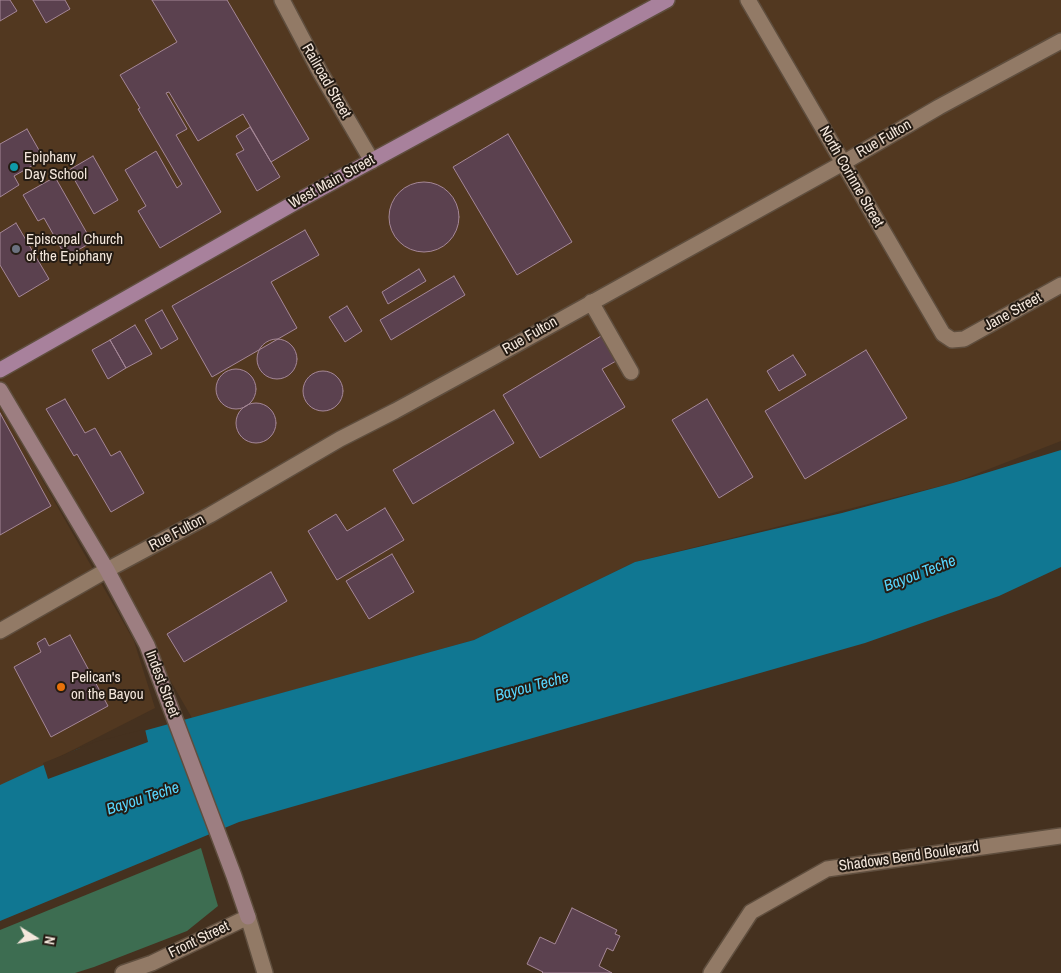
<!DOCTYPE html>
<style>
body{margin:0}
#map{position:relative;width:1061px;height:973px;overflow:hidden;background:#45311f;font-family:"Archivo Narrow",sans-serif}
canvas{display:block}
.north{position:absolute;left:10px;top:913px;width:50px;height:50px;-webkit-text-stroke:4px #241b13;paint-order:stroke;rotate:100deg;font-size:14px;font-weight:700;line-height:20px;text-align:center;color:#f4e7dc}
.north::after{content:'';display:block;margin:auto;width:18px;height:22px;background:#f4e7dc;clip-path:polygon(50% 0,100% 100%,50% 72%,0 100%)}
</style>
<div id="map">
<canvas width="1061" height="973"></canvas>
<div class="north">N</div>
</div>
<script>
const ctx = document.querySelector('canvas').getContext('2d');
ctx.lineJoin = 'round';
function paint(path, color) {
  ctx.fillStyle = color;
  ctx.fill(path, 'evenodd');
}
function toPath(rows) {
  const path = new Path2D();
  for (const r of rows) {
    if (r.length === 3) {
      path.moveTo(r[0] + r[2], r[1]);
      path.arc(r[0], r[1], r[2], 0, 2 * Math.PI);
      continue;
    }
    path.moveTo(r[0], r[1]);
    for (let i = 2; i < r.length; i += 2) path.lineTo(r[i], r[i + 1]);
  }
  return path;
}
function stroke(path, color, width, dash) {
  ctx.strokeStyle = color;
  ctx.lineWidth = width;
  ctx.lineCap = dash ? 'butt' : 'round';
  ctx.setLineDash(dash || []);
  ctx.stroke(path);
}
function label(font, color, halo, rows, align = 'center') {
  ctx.font = font + ' "Archivo Narrow",sans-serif';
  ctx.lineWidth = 4;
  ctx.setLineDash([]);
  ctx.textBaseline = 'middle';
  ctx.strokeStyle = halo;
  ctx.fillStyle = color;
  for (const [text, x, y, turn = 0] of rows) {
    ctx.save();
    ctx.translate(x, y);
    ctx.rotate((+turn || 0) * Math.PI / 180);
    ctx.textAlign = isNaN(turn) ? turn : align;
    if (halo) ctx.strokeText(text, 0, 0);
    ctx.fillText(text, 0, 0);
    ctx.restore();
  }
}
paint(toPath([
 [0,0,1061,0,1061,441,953,483,635,562,474,640,192,718,0,385],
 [0,406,134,641,155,708,0,787]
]), '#523820');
paint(toPath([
 [201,848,218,906,187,931,94,967,75,973,0,973,0,930]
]), '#3d6d51');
paint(toPath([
 [1061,450,1061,567,999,596,865,643,239,822,0,921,0,785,78,749,474,640,635,562,842,513,953,483]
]), '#107792');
paint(toPath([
 [145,729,148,742,48,779,43,763,95,742]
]), '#45311f');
const building = toPath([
 [0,0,10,0,17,11,0,21,0,0],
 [33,0,65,0,70,9,46,23,33,0],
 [152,0,227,0,309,139,271,162,243,114,198,141,169,92,166,93,187,129,176,135,221,212,160,248,138,211,146,206,125,170,156,151,177,188,182,184,138,109,140,108,120,75,177,42,152,0],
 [250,127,280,177,257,191,236,154,244,150,236,136,250,127],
 [27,129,44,159,14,176,19,185,0,197,0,144,27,129],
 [508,134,572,242,517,275,453,167,508,134],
 [93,156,118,200,94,214,69,170,93,156],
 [55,177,92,242,66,257,44,218,38,221,23,195,55,177],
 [424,217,35],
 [16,223,49,279,19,297,0,265,0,233,16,223],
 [305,230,319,255,271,282,297,328,212,377,172,306,305,230],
 [419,269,426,281,388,304,382,292,419,269],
 [454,276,465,295,391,340,380,320,454,276],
 [347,306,362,331,345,342,329,317,347,306],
 [162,310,178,339,161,349,145,320,162,310],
 [135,325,152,354,126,368,110,340,135,325],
 [601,336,616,361,602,369,625,407,540,458,503,395,601,336],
 [277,359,20],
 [110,340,126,368,108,379,92,350,110,340],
 [866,350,907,418,805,479,765,411,866,350],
 [793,355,806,375,779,391,767,371,793,355],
 [236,389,20],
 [323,391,20],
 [65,399,85,433,95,428,111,456,120,451,144,493,111,512,77,454,74,456,46,409,65,399],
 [707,399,753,477,719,498,672,420,707,399],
 [256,423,20],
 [494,410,514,443,413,504,393,470,494,410],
 [0,413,51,506,0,535,0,413],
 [385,508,404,540,337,580,308,531,336,514,347,531,385,508],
 [392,554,414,592,369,619,346,581,392,554],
 [271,572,287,601,184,662,167,634,271,572],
 [70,635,108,706,51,737,14,667,41,652,37,643,45,638,49,646,70,635],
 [572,908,617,930,615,934,620,936,613,951,607,948,599,966,612,973,542,973,543,972,527,964,540,937,555,944,572,908]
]);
paint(building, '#5b414f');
stroke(building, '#a58797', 1);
const street = toPath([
 [282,0,320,72,372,161],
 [748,0,943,334,952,340,964,339,1061,285],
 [591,302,631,372],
 [0,631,107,570,210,515,340,439,395,411,492,358,843,163,939,107,1061,41],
 [123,973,152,963,248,917,265,973],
 [711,973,751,912,827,869,1061,836]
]);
const secondary = toPath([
 [0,390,107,570,147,645,234,876,248,917]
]);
const primary = toPath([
 [0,370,296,202,667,0]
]);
stroke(street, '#5f4e3e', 18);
stroke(secondary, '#5f4e3e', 18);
stroke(primary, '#5f4e3e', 18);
stroke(street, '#927a66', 15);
stroke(secondary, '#9d7e81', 15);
stroke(primary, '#a8819c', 15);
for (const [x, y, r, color] of [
 [14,167,5,"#0f9aa8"],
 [16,249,5,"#6b7280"],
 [61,687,5,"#e8710a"]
]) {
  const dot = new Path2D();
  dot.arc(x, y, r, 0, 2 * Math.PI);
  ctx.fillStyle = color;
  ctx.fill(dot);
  stroke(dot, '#241b13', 2);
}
label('15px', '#f4e7dc', '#241b13', [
 ["Railroad Street",326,81,60],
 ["Rue Fulton",884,139,-30],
 ["North Corinne Street",851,177,60],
 ["West Main Street",332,182,-29],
 ["Jane Street",1013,312,-29],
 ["Rue Fulton",530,336,-30],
 ["Rue Fulton",177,533,-28],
 ["Indest Street",162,684,69],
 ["Shadows Bend Boulevard",909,857,-8],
 ["Front Street",199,940,-26]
]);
label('15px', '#f4e7dc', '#241b13', [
 ["Epiphany",24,158],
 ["Day School",24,175],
 ["Episcopal Church",26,240],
 ["of the Epiphany",26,257],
 ["Pelican's",71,678],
 ["on the Bayou",71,695]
], 'left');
label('italic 16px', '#57d6fe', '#241b13', [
 ["Bayou Teche",920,574,-21],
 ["Bayou Teche",532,687,-15],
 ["Bayou Teche",143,799,-18]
]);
</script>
